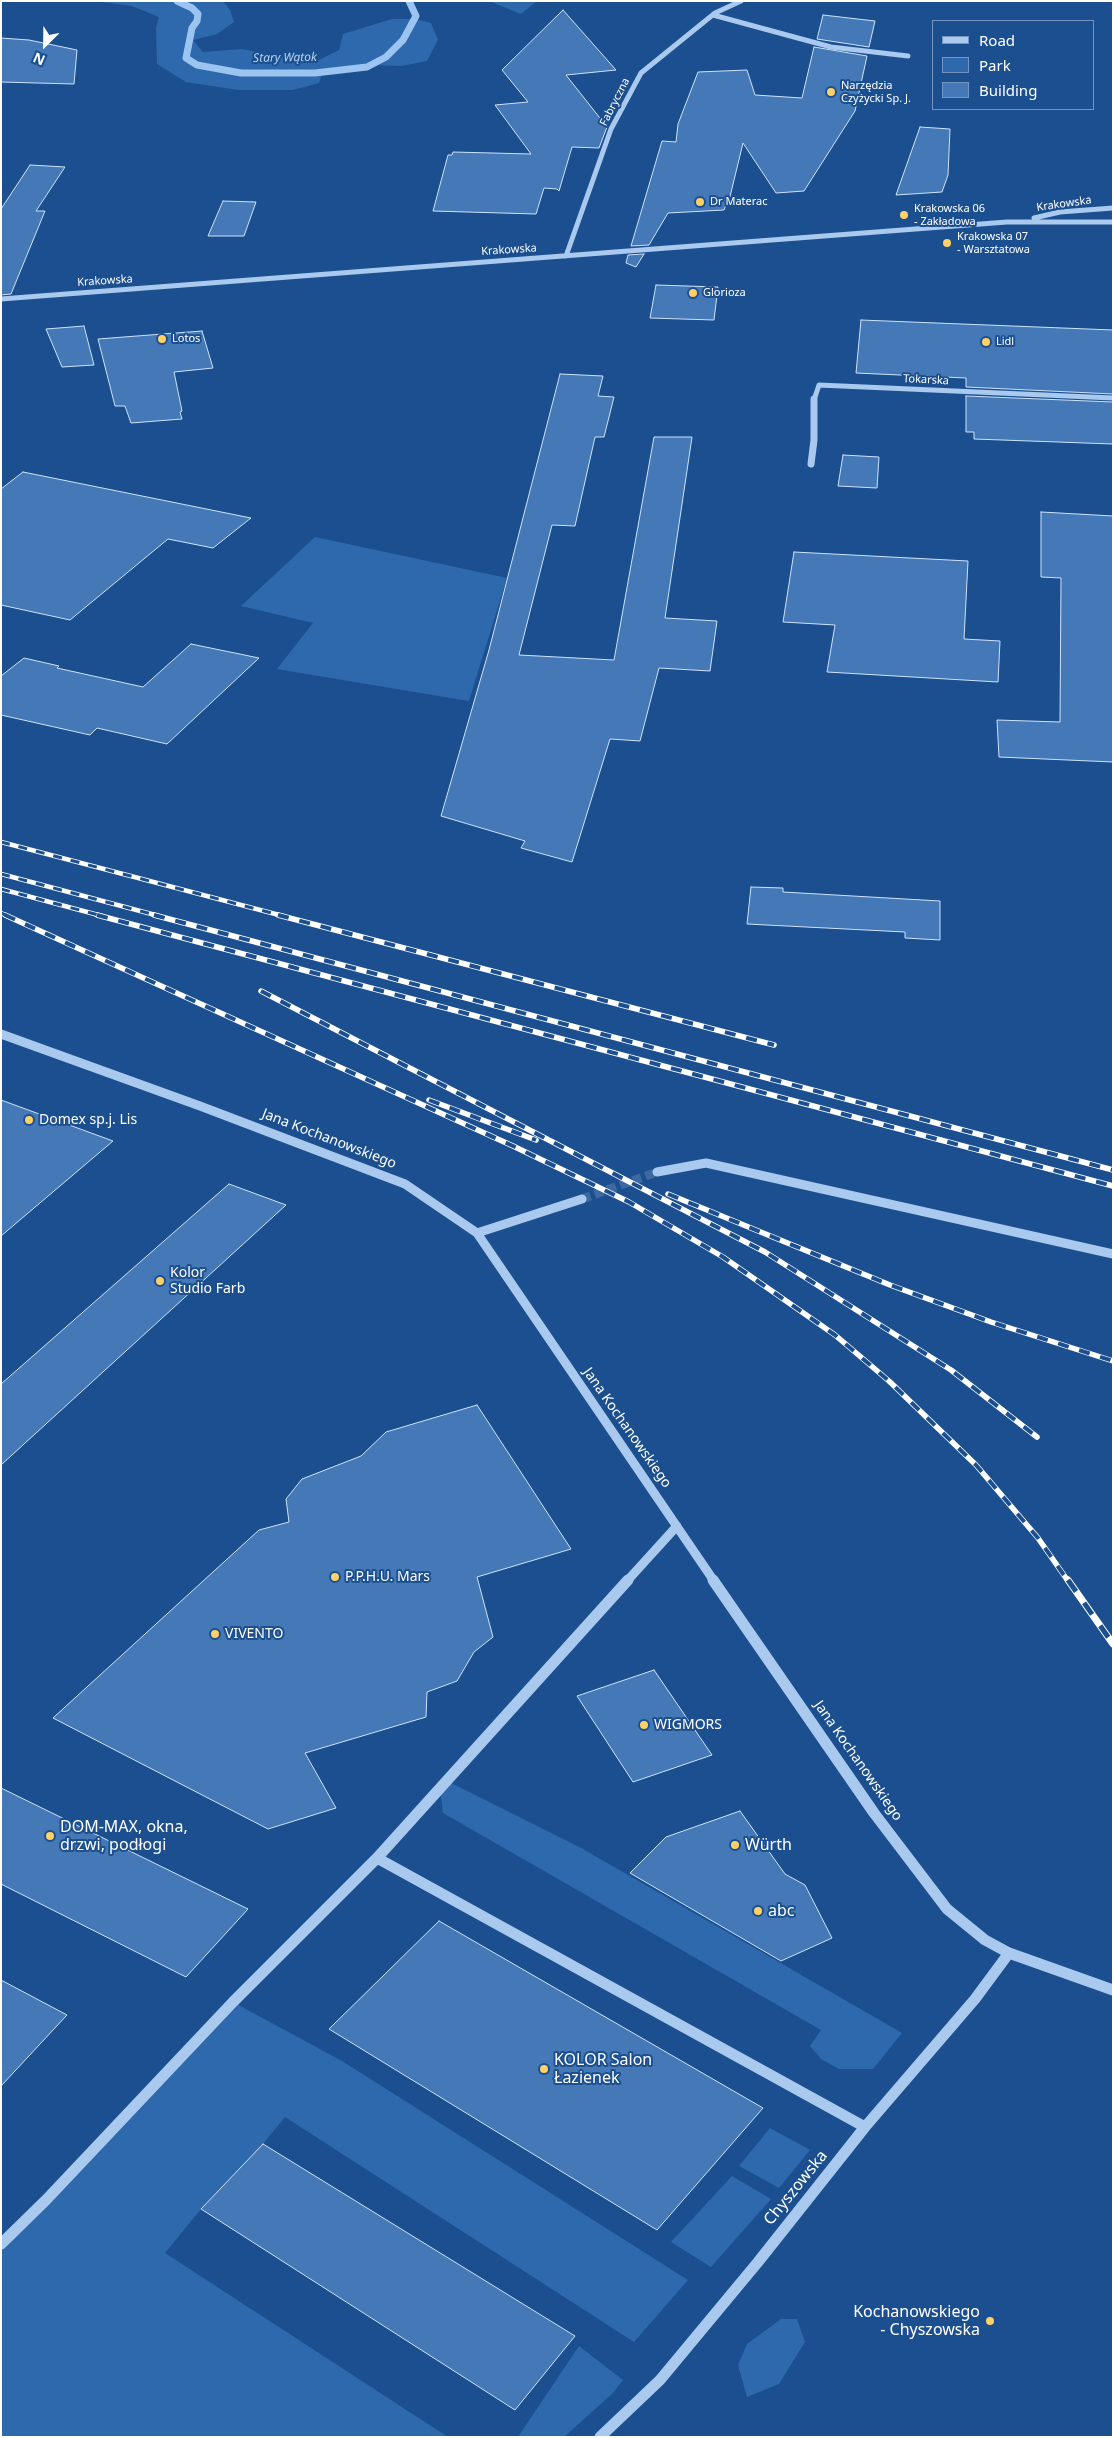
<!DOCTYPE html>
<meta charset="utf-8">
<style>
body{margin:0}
#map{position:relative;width:1114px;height:2438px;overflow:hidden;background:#1b4f8f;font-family:"Noto Sans",sans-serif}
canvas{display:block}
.frame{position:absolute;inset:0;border:2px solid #fff;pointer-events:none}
.legend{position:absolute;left:932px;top:20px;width:162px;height:90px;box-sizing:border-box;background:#1b4f8f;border:1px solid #7695bc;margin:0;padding:6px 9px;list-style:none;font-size:15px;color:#fff}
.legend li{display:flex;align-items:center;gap:10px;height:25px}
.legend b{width:25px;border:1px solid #7695bc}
.north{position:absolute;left:20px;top:20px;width:50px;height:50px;-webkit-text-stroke:4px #1b4f8f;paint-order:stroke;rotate:203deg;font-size:14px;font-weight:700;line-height:20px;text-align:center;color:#fff}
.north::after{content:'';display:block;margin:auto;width:18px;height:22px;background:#fff;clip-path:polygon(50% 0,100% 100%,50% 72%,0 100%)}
</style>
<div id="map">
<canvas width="1114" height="2438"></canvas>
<div class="frame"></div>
<ul class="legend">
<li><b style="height:6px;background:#a9c9ee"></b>Road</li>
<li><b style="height:14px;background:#2e69ad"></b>Park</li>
<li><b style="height:14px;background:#4478b7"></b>Building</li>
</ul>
<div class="north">N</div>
</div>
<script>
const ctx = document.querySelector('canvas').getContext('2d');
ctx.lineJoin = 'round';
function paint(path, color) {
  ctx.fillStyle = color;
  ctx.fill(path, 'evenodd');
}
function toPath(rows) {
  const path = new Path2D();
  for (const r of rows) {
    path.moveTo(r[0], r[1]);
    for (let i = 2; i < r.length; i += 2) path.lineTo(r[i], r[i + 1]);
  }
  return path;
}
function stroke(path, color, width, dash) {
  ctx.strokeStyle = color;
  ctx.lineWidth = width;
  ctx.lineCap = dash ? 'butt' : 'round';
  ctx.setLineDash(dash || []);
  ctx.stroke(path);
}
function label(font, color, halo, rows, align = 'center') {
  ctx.font = font + ' "Noto Sans",sans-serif';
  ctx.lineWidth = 4;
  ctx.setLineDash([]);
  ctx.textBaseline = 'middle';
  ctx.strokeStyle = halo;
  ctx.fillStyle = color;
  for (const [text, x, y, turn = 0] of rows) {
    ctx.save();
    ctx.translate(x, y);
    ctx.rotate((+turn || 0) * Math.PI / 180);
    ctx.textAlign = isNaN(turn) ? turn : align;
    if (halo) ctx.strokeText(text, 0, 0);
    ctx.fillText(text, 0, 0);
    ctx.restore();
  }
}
paint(toPath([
 [95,1,223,1,230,10,234,22,217,34,193,40,203,52,242,49,313,63,339,50,343,34,392,19,415,19,431,23,438,40,427,61,401,66,372,65,368,68,322,74,319,83,293,90,238,90,186,82,157,64,156,28,159,17,132,6],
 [489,1,537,1,521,14],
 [315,537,507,578,469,701,277,669,313,623,241,606],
 [447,1781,583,1849,902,2033,873,2069,839,2069,821,2059,810,2046,821,2030,443,1813,440,1789],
 [233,2002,342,2061,688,2280,634,2342,285,2117,263,2144,201,2209,165,2253,448,2437,1,2437,1,2244],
 [770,2128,810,2150,779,2188,739,2166],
 [732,2176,771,2199,711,2267,671,2242],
 [781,2319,797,2319,805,2342,779,2384,747,2397,738,2365,747,2344],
 [579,2346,623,2380,613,2393,564,2437,518,2437]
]), '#2e69ad');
stroke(toPath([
 [177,1,192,8,198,14,197,21,192,28,186,58,197,65,241,73,315,73,367,67,386,57,403,40,416,16,409,1]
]), '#9cc4f0', 7);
const building = toPath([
 [563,10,616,70,566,75,607,127,599,148,572,147,559,191,557,189,544,188,536,214,433,211,448,155,452,155,453,152,531,154,495,105,528,102,502,70,563,10],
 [823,15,875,21,869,47,817,39,823,15],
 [1,38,29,40,77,50,74,84,1,82,1,38],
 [814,47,867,56,855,111,804,191,776,193,743,143,728,205,726,205,724,210,668,213,649,245,631,246,662,141,676,142,678,124,698,72,747,70,755,95,802,98,814,47],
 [920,127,950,129,948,175,942,192,896,195,920,127],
 [30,165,65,167,36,211,45,211,11,294,1,295,1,209,30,165],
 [223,201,256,202,244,236,208,236,223,201],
 [644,254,636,267,626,263,628,255,644,254],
 [656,285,718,287,714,320,650,318,656,285],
 [861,320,1113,330,1113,394,966,387,966,378,856,373,861,320],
 [84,326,94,365,62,367,46,329,84,326],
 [202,331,213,368,174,372,182,411,180,412,182,419,131,423,125,406,115,406,98,339,202,331],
 [560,374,603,376,598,396,614,397,604,437,595,437,575,526,552,525,519,655,614,660,654,437,692,437,665,618,717,621,710,671,659,668,640,741,610,739,572,862,521,848,525,841,441,816,489,650,560,374],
 [966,396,1113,402,1113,444,974,439,974,432,966,432,966,396],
 [843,455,879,457,877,488,838,486,843,455],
 [23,472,251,518,213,548,168,539,70,620,1,605,1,489,23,472],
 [1041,512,1113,516,1113,762,999,757,997,720,1060,722,1061,578,1041,577,1041,512],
 [794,552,968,561,964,639,1000,641,998,682,827,672,835,625,783,622,794,552],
 [191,644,259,658,167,744,97,728,90,735,1,715,1,676,24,658,59,666,57,668,143,687,191,644],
 [751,887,783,888,783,892,940,901,940,940,905,938,905,932,747,924,751,887],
 [1,1100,113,1141,1,1236,1,1100],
 [229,1184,286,1205,1,1465,1,1384,229,1184],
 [477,1405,571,1549,477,1577,493,1637,474,1652,457,1681,427,1692,426,1717,305,1753,336,1808,268,1829,53,1718,259,1530,289,1522,286,1499,302,1479,361,1456,386,1432,477,1405],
 [654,1670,712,1755,633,1782,577,1696,654,1670],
 [1,1788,248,1909,186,1977,1,1884,1,1788],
 [740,1811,785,1874,805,1885,832,1938,781,1961,630,1873,666,1837,740,1811],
 [439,1921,763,2108,657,2230,329,2029,439,1921],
 [1,1980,67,2015,1,2086,1,1980],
 [263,2144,575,2336,515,2410,201,2209,263,2144]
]);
paint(building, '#4478b7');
stroke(building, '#cfe3fa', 1);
stroke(toPath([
 [582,1199,657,1172]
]), '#3d69a0', 9, [9, 4.5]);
stroke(toPath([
 [713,15,831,47,908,56],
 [1034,218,1060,212,1113,208],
 [566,256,611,129,641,73,715,13,741,1],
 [1,299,1007,222,1113,222],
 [814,400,819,385,1113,398]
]), '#a9c9ee', 5);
stroke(toPath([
 [811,464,814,440,814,399]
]), '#a9c9ee', 7);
stroke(toPath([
 [1,1034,200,1106,405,1184,477,1233,714,1581],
 [657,1172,706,1163,1113,1254],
 [477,1233,582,1199],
 [627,1581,677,1526]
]), '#a9c9ee', 9);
stroke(toPath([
 [713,1580,874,1813,947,1909,985,1940,1009,1953,1113,1990],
 [377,1858,865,2127],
 [1,2244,46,2200,233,2002,377,1858,628,1580],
 [600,2437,660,2380,758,2262,865,2127,975,1999,1009,1953]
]), '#a9c9ee', 11);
const railFar2 = toPath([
 [1,842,283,916],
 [1,874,159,916],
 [1,889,102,916],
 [1,913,8,916]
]);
const railFar1 = toPath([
 [5,915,513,1146,629,1202,723,1257,835,1335,889,1381,976,1465,1038,1538,1068,1581],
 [97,915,1113,1186],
 [154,915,1113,1170],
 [278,915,774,1045],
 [261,991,765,1252,951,1370,1037,1437],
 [429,1100,536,1140],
 [668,1194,890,1285,991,1322,1113,1361]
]);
const rail = toPath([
 [1068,1580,1113,1644]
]);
stroke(railFar2, '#fff', 4.5);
stroke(railFar1, '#fff', 5.5);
stroke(rail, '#fff', 7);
stroke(railFar2, '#1b4f8f', 3, [9]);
stroke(railFar1, '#1b4f8f', 4, [11]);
stroke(rail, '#1b4f8f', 5, [14]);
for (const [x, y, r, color] of [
 [831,92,5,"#ffd166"],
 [700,202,5,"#ffd166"],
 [904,215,5,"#ffd166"],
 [947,243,5,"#ffd166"],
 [693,293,5,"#ffd166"],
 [162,339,5,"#ffd166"],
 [986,342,5,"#ffd166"],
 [29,1120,5,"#ffd166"],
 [160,1281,5,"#ffd166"],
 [335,1577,5,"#ffd166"],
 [215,1634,5,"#ffd166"],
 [644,1725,5,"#ffd166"],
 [50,1836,5,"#ffd166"],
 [735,1845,5,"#ffd166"],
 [758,1911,5,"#ffd166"],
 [544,2069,5,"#ffd166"],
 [990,2321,5,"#ffd166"]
]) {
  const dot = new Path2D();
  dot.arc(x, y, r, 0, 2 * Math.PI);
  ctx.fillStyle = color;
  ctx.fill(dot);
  stroke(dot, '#1b4f8f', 2);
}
label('11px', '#fff', '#1b4f8f', [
 ["Narzędzia",841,86],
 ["Czyżycki Sp. J.",841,99],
 ["Dr Materac",710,202],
 ["Krakowska 06",914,209],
 ["- Zakładowa",914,222],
 ["Krakowska 07",957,237],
 ["- Warsztatowa",957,250],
 ["Glorioza",703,293],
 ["Lotos",172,339],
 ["Lidl",996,342]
], 'left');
label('11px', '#fff', '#1b4f8f', [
 ["Fabryczna",615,102,-63],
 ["Krakowska",1064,204,-8],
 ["Krakowska",509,250,-4],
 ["Krakowska",105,281,-4],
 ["Tokarska",926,380,3]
]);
label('italic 12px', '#b5d3f5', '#1b4f8f', [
 ["Stary Wątok",285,58,-1]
]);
label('14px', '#fff', '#1b4f8f', [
 ["Domex sp.j. Lis",39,1120],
 ["Kolor",170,1273],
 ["Studio Farb",170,1289],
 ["P.P.H.U. Mars",345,1577],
 ["VIVENTO",225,1634],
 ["WIGMORS",654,1725]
], 'left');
label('14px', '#fff', '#1b4f8f', [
 ["Jana Kochanowskiego",329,1139,21],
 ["Jana Kochanowskiego",627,1428,55],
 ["Jana Kochanowskiego",858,1761,55]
]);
label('16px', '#fff', '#1b4f8f', [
 ["DOM-MAX, okna,",60,1827],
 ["drzwi, podłogi",60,1845],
 ["Würth",745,1845],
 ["abc",768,1911],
 ["KOLOR Salon",554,2060],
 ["Łazienek",554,2078],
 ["Kochanowskiego",980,2312,"right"],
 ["- Chyszowska",980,2330,"right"]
], 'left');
label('16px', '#fff', '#1b4f8f', [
 ["Chyszowska",796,2188,-51]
]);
</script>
